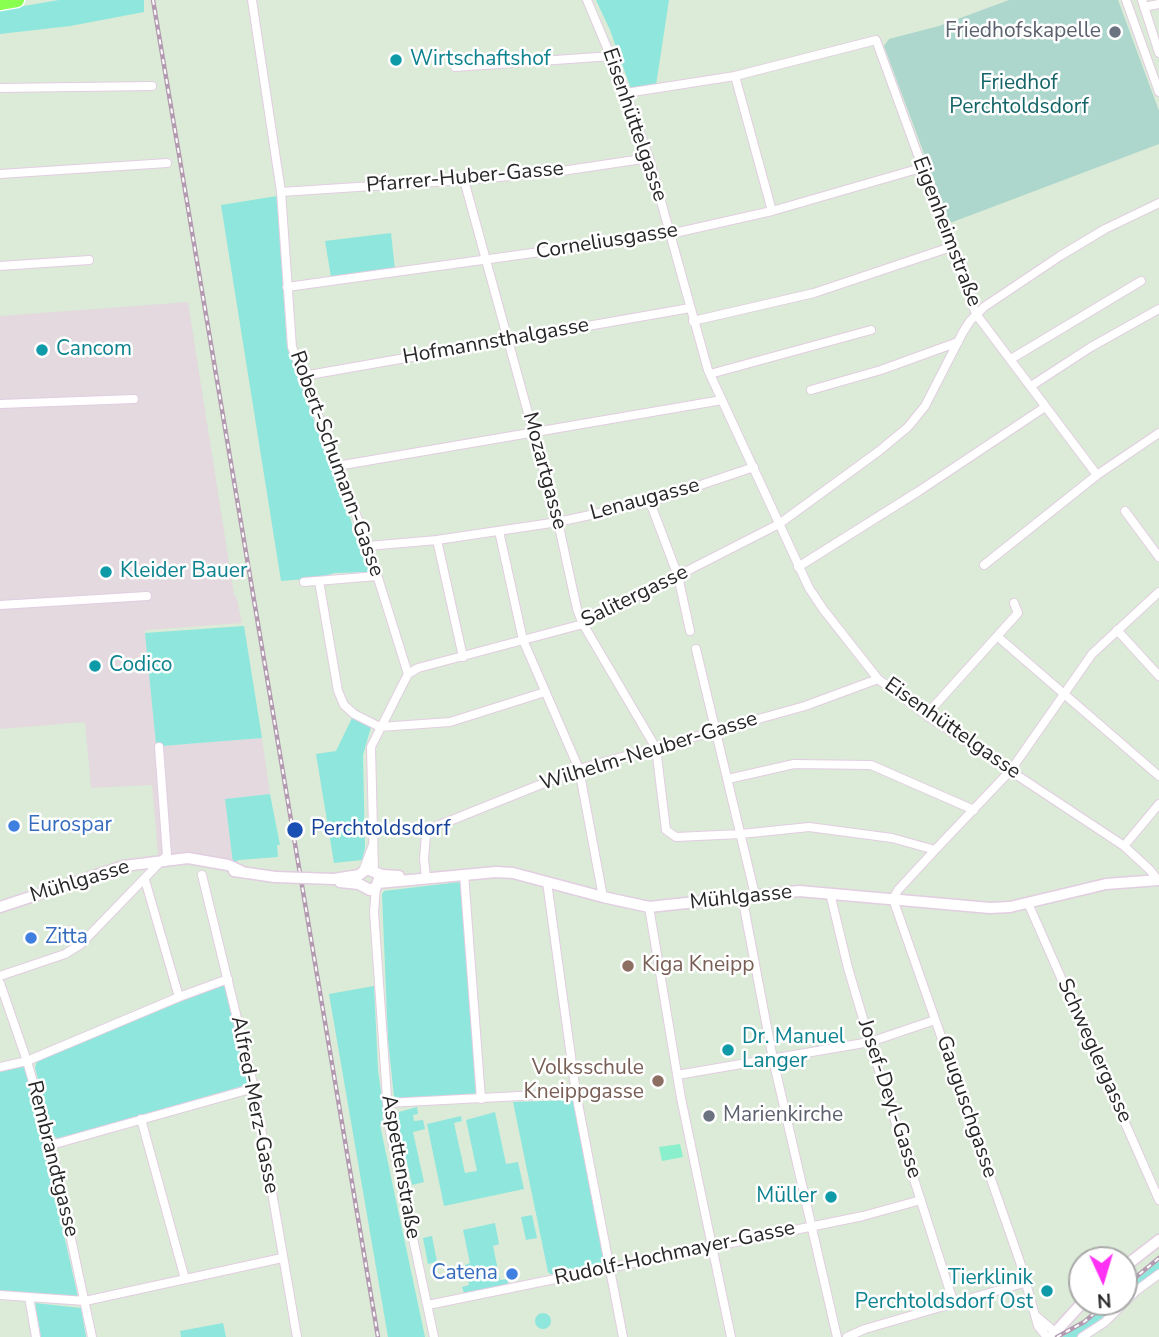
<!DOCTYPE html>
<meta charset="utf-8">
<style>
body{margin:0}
#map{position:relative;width:1159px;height:1337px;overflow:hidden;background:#dbebd7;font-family:"Nunito Sans",sans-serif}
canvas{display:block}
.north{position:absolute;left:1068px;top:1246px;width:70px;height:70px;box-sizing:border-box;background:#fff;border:2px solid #a9a9a9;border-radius:50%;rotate:176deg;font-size:19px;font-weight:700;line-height:28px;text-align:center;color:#272727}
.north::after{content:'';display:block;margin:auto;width:24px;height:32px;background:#ff31f5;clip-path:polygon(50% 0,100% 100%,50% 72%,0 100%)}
</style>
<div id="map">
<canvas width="1159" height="1337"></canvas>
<div class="north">N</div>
</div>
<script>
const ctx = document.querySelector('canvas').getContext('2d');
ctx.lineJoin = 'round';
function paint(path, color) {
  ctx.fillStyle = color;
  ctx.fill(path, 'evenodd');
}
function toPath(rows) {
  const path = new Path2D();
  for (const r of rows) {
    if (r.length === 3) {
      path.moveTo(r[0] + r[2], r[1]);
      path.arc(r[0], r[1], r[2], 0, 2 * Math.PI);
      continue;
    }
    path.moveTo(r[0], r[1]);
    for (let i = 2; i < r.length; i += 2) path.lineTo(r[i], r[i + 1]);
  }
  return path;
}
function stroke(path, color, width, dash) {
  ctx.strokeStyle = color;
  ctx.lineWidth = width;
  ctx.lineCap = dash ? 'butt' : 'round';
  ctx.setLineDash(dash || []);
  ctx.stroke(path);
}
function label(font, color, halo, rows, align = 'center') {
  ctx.font = font + ' "Nunito Sans",sans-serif';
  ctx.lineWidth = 5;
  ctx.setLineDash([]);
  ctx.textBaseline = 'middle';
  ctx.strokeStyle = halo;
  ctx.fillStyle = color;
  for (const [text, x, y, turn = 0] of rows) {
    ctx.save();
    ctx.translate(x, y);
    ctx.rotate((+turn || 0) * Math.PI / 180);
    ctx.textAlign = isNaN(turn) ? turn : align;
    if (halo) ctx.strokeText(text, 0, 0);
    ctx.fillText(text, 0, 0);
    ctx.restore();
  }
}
paint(toPath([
 [188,302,234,594,237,599,242,623,145,630,145,633,156,744,163,746,262,738,270,794,225,799,233,863,196,855,158,855,152,785,91,788,85,722,0,729,0,316]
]), '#e3d9de');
paint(toPath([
 [59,0,144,0,144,12,70,26,0,34,0,10],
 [596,0,669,0,656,85,631,89,610,30],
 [277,196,287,347,370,572,335,573,317,578,281,581,221,205],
 [391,233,395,270,331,277,325,241],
 [244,626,262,738,162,746,156,744,145,633],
 [352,718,371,727,363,755,365,848,362,860,334,863,316,754,336,751],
 [270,794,280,845,277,845,278,857,239,860,233,863,225,799],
 [459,882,461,885,478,1089,474,1094,397,1100,394,1097,388,1039,382,894,384,891],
 [221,985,227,988,248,1081,246,1085,59,1139,54,1136,35,1068,37,1061],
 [374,986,378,1070,384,1113,382,1114,383,1122,380,1125,425,1337,388,1337,329,994],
 [26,1066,78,1297,0,1291,0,1071],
 [573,1100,605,1264,552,1275,548,1272,513,1102],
 [417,1107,418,1114,413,1115,414,1121,423,1120,425,1129,413,1132,424,1182,412,1185,398,1122,399,1112],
 [495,1112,506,1164,518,1162,524,1189,444,1206,427,1124,461,1116,462,1121,454,1123,465,1173,477,1171,466,1120],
 [532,1215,537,1238,526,1240,521,1217],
 [495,1223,499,1244,493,1246,500,1280,507,1279,509,1285,464,1293,462,1287,469,1285,465,1265,470,1263,463,1230],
 [432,1236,437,1262,428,1264,423,1238],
 [1159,1261,1159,1269,1124,1298,1124,1290],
 [1111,1302,1120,1302,1101,1320,1076,1337,1062,1337,1094,1316],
 [35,1303,81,1308,86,1337,41,1337],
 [543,1321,8],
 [223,1323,226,1337,181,1337,180,1331]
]), '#8fe6dd');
paint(toPath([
 [1009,0,1118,0,1159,111,1159,144,950,223,884,46,889,39,939,26]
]), '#add6cc');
paint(toPath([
 [680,1144,683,1157,662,1161,659,1147]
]), '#8aefcc');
const street = toPath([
 [252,0,281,192,292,347,368,546,408,674],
 [587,0,626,93,649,158,708,370,809,588,823,609,878,679,926,715,1124,846,1150,870,1157,879],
 [1126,0,1159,92],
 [1142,0,1159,53],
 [1144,7,1159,4],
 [455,67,612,56],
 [735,76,772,211],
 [0,88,152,86],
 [626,93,735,76,876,40,976,314,1097,475],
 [0,174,167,163],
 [464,180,558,522,577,609,583,624,656,748,666,830,676,837,741,834,809,827,892,838,935,850],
 [281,192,464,180,555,172,649,158],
 [0,266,89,260],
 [287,287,670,234,772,211,921,168],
 [693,321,814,293,951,247],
 [1011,359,1141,281],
 [710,374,871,330],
 [303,376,690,308],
 [1031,386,1091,347,1159,309],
 [811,390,881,370,958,342],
 [0,404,134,399],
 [337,466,722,400],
 [650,502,678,576,690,631],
 [1125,511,1159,557],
 [499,531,523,640,579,769,603,897],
 [437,540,463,657],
 [368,546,437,540,558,522,650,502,754,467],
 [984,565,1097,475,1159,433],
 [798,567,919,491,1045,407],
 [319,581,338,691,344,705,354,714,380,727,450,722,545,692],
 [304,582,377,576],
 [0,605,147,596],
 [1117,630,1159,676],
 [997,636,1159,776],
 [696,649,755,895],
 [926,715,1018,613,1014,603],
 [728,779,794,764,871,765,974,810],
 [1124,846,1159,804],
 [363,871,373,845],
 [374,871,371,747,408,674,418,668,583,624,779,524,879,451,908,427,925,406,963,332,970,321,984,307,1060,256,1105,229,1159,203],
 [464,874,481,1099],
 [202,875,254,1088,297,1337],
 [426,878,424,859,426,835,432,828,579,769,805,706,878,679],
 [145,880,179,997],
 [547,882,576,1093,623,1337],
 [376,887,374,912,389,1126,434,1337],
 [830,893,848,968,870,1042,954,1304],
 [742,896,773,1059,837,1337],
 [1028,903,1159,1200],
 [649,907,681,1098,731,1337],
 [0,976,65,954,81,944,167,855,159,747],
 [0,983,27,1061,51,1145,92,1337],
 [0,1067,27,1061,179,997,228,979],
 [677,1075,870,1042,935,1020],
 [387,1103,576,1093],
 [141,1119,185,1279],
 [51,1145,254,1088],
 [0,1295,85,1301,282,1258],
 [29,1297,36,1337],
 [428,1305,863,1216,921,1200],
 [1036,1316,1055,1332],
 [847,1337,865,1329,1027,1282],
 [1047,1337,1038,1326,1020,1262,893,899,898,890,935,850,1011,770,1092,654,1159,592],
 [1082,1337,1105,1322,1136,1291,1159,1274]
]);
const secondary = toPath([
 [234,871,275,877],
 [334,879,359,875,367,869,382,875,399,876],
 [340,882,359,884,370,890,376,887,379,879],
 [378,883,496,872,513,873,603,897,649,907,799,891,990,908,1010,907,1106,884,1159,880],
 [0,907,124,866,188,858,228,865,241,871],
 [1124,1267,1159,1240],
 [1051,1337,1083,1302]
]);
const highway = toPath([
 [0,3,17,0]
]);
stroke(street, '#e2cde1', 10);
stroke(secondary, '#e2cde1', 13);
stroke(highway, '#fff', 17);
stroke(street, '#fff', 8);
stroke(secondary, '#fff', 10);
stroke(highway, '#89ff4f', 14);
const rail = toPath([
 [153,0,378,1337],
 [1124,1287,1159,1258],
 [1057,1337,1084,1322,1108,1302]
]);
stroke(rail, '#b39ab1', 4.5);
stroke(rail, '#fff', 2, [5]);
const secondaryBridge = toPath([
 [275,877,334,879]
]);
stroke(secondaryBridge, '#e2cde1', 13, []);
stroke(secondaryBridge, '#fff', 10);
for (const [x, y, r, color] of [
 [1115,32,7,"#6b7280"],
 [396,60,7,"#0f9aa8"],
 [42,350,7,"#0f9aa8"],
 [106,572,7,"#0f9aa8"],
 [95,666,7,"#0f9aa8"],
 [14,826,7,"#3f7fe0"],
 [295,830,9,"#1a4fb4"],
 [31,938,7,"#3f7fe0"],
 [628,966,7,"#8d6e63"],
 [728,1050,7,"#0f9aa8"],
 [658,1081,7,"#8d6e63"],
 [709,1116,7,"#6b7280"],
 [831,1197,7,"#0f9aa8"],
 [512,1274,7,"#3f7fe0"],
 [1047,1291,7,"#0f9aa8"]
]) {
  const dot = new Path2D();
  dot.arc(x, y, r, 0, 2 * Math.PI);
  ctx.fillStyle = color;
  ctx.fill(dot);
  stroke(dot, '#fff', 2.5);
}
label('21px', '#5b616d', '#fff', [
 ["Friedhofskapelle",1101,32],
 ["Marienkirche",723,1116,"left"]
], 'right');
label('21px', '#0d838f', '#fff', [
 ["Wirtschaftshof",410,60],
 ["Cancom",56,350],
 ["Kleider Bauer",120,572],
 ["Codico",109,666],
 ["Dr. Manuel",742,1038],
 ["Langer",742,1062],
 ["Müller",817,1197,"right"],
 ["Tierklinik",1033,1279,"right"],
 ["Perchtoldsdorf Ost",1033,1303,"right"]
], 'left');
label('21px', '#146567', '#fff', [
 ["Friedhof",1019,84],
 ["Perchtoldsdorf",1019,108]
]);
label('21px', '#272727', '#fff', [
 ["Eisenhüttelgasse",634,125,71],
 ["Pfarrer-Huber-Gasse",465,178,-5],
 ["Eigenheimstraße",946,232,69],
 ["Corneliusgasse",607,242,-9],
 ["Hofmannsthalgasse",496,342,-10],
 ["Robert-Schumann-Gasse",336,464,70],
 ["Mozartgasse",544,471,75],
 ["Lenaugasse",645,500,-15],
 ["Salitergasse",635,597,-26],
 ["Eisenhüttelgasse",952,729,35],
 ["Wilhelm-Neuber-Gasse",649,752,-17],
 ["Mühlgasse",80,882,-17],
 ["Mühlgasse",741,898,-6],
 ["Schweglergasse",1094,1051,66],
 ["Josef-Deyl-Gasse",889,1099,72],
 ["Alfred-Merz-Gasse",254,1105,79],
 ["Gauguschgasse",966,1107,71],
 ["Rembrandtgasse",52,1159,76],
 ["Aspettenstraße",400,1167,80],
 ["Rudolf-Hochmayer-Gasse",675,1254,-12]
]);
label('21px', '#366cbe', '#fff', [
 ["Eurospar",28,826],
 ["Zitta",45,938],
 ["Catena",498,1274,"right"]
], 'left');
label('21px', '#164399', '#fff', [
 ["Perchtoldsdorf",311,830]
], 'left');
label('21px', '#785e54', '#fff', [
 ["Kiga Kneipp",642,966],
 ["Volksschule",644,1069,"right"],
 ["Kneippgasse",644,1093,"right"]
], 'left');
</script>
